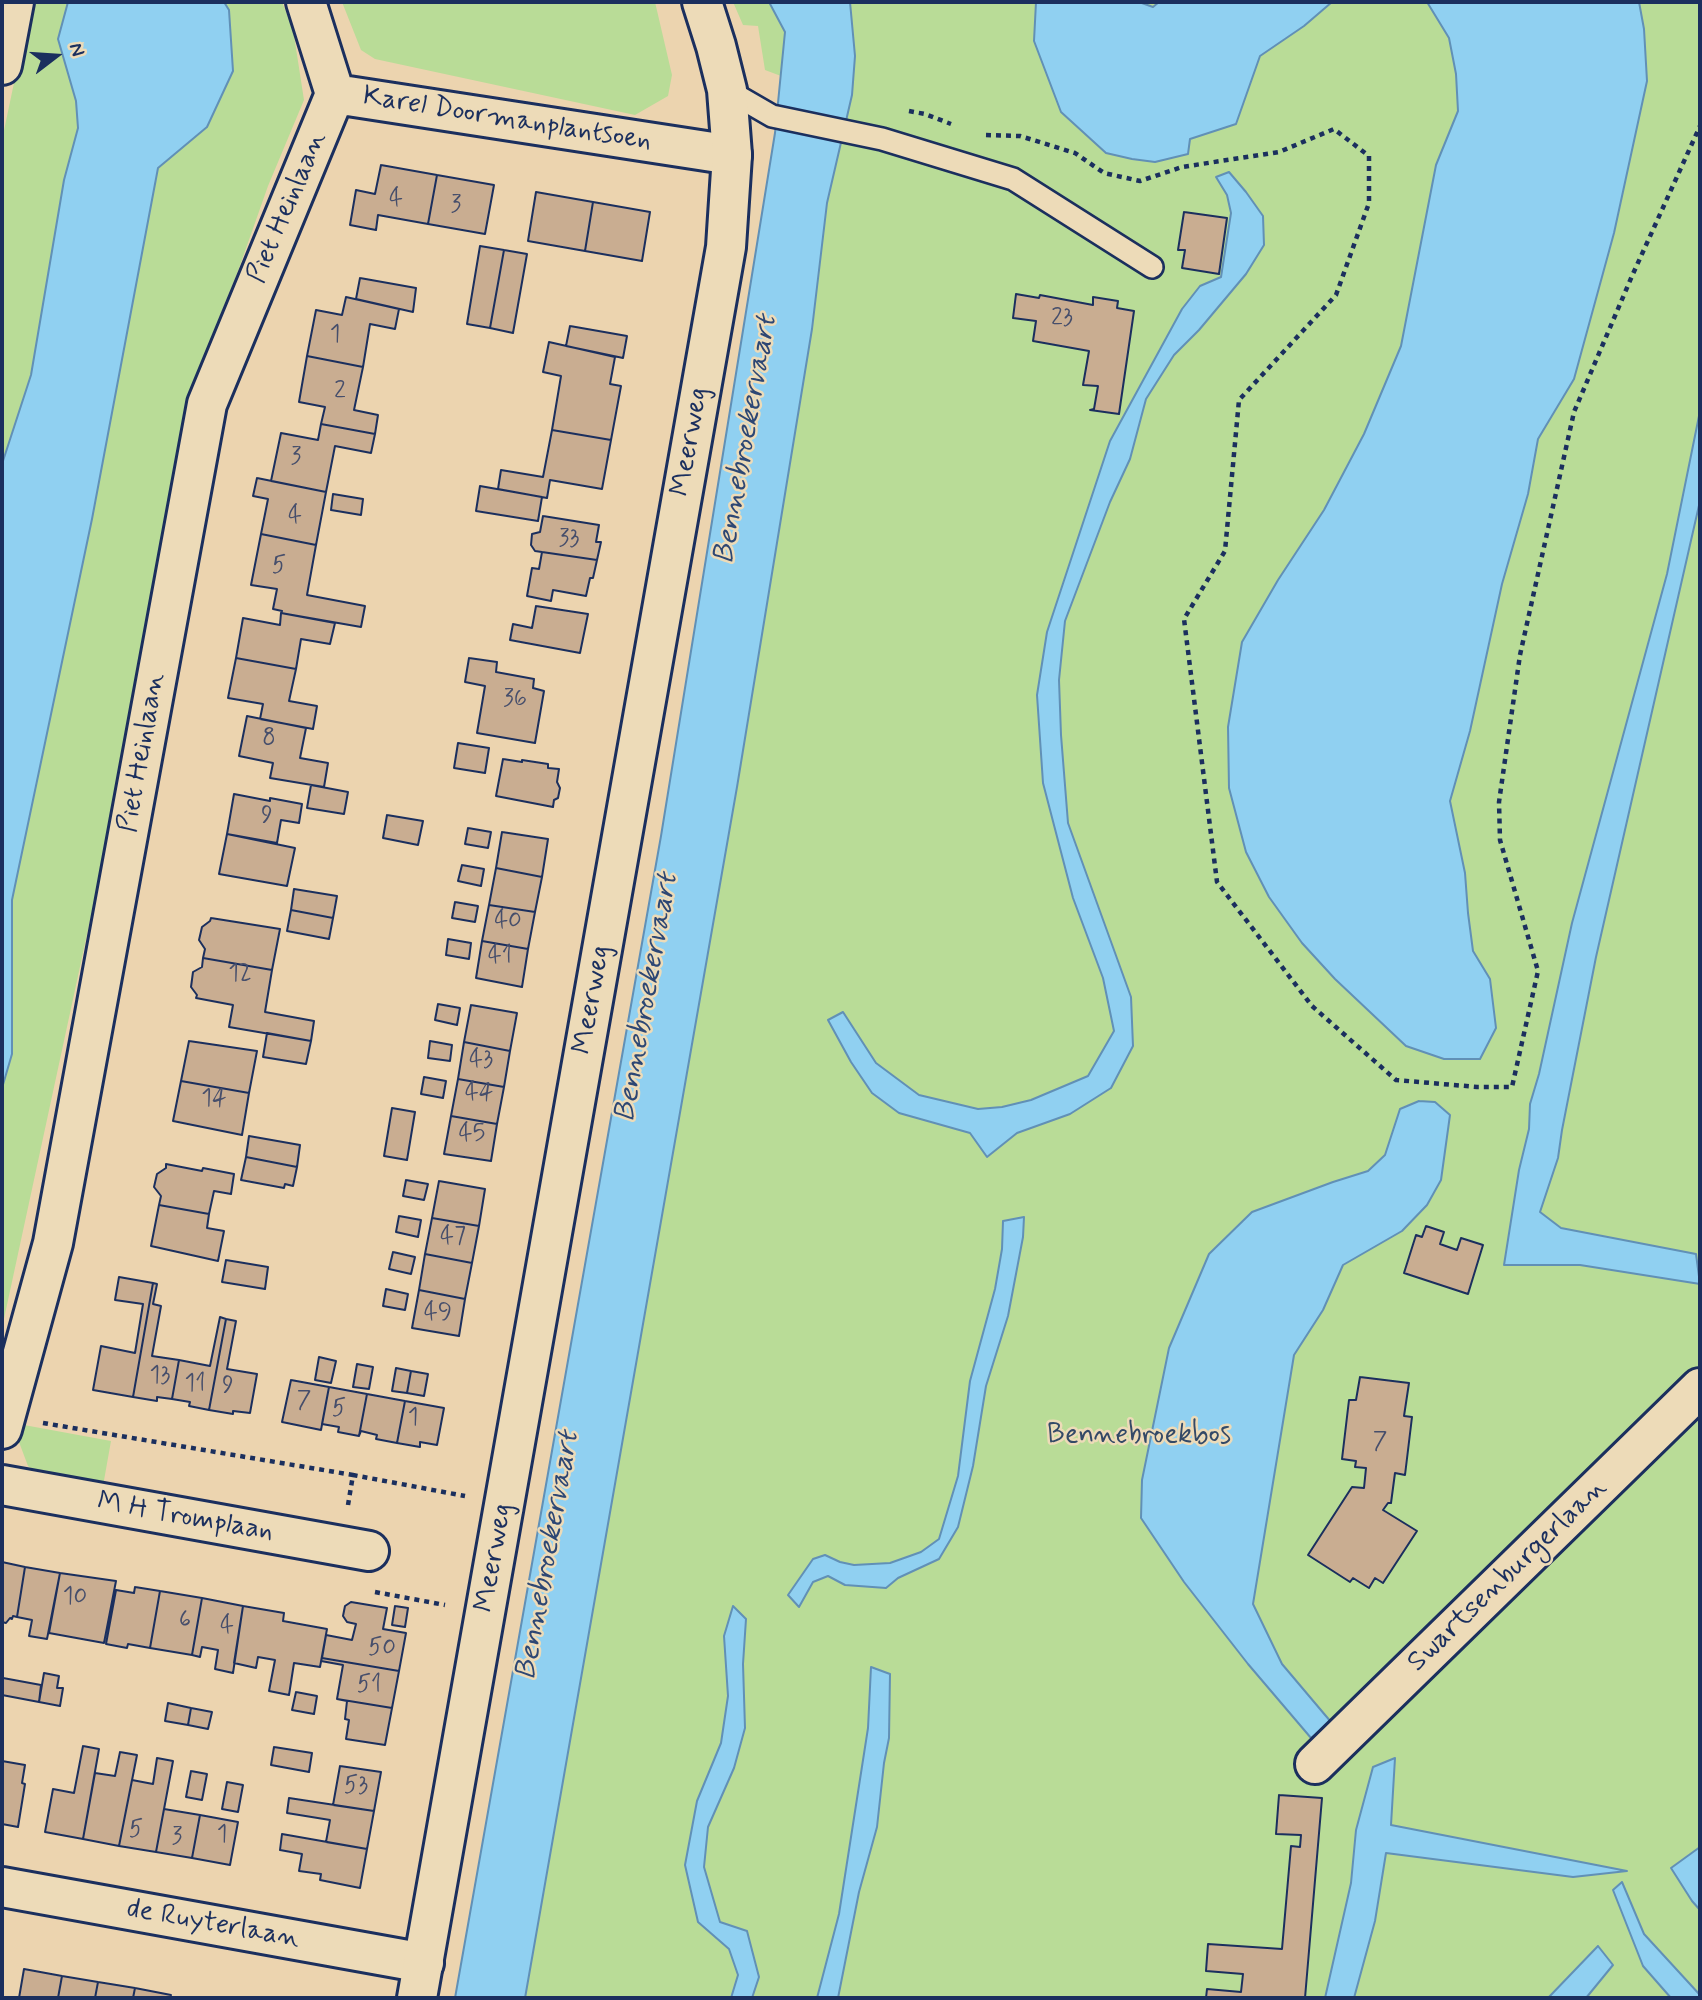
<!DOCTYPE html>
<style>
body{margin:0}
#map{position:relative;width:1702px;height:2000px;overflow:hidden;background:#ecd4af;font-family:Mynerve,sans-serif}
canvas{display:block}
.frame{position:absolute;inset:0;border:4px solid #1b2f5e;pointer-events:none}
.north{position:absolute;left:21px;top:21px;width:70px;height:70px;-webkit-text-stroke:5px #eddbb8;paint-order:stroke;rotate:73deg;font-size:19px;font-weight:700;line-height:28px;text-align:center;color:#1b2f5e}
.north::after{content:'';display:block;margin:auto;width:24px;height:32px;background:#1b2f5e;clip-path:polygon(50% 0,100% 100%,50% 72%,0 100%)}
</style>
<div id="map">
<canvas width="1702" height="2000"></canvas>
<div class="frame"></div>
<div class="north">N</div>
</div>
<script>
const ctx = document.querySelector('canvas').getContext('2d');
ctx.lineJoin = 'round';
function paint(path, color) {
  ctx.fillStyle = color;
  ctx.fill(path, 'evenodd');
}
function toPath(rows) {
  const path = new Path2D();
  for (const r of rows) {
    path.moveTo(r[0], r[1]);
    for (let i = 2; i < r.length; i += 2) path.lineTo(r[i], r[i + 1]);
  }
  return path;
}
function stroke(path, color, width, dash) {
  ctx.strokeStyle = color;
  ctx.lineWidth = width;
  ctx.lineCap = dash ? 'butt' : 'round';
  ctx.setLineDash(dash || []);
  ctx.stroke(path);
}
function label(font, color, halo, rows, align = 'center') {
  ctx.font = font + ' Mynerve,sans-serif';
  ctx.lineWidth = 5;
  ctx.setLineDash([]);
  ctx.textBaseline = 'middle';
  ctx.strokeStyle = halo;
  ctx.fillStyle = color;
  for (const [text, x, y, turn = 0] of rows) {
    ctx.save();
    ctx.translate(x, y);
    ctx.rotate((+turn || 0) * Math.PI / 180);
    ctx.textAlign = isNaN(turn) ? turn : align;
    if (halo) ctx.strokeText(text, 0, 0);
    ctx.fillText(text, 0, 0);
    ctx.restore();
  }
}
paint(toPath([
 [31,2,68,2,58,39,76,101,78,128,64,180,31,375,2,464,2,140],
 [224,2,282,2,293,29,304,100,268,186,238,271,197,372,171,495,127,749,2,1328,2,1088,12,1054,12,900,92,519,158,168,207,127,233,71,229,11],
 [342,2,655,2,672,75,668,96,635,115,375,59,361,50],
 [733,2,1700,2,1700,1998,474,1998,785,285,784,49,781,76,765,70,758,26,743,25],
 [24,1425,111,1441,103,1486,43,1477,28,1466,19,1442]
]), '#b9dc97');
const water = toPath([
 [68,2,224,2,229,10,233,71,207,127,158,168,92,519,12,900,12,1054,2,1088,2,464,31,375,64,180,78,128,76,101,58,39,68,2],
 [769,2,850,2,855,56,852,95,827,203,812,329,737,787,525,1998,455,1998,661,836,775,133,785,32,769,2],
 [1036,2,1139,2,1153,7,1159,2,1332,2,1304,26,1260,56,1236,124,1190,139,1188,154,1155,162,1132,159,1106,153,1061,112,1034,41,1036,2],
 [1427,2,1639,2,1644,29,1647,81,1614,233,1574,379,1538,439,1528,494,1502,584,1470,731,1450,801,1465,873,1468,913,1473,951,1490,979,1496,1028,1480,1059,1444,1059,1406,1046,1335,979,1302,943,1269,897,1246,852,1229,788,1228,727,1242,642,1278,580,1324,510,1364,434,1401,346,1436,165,1458,111,1456,74,1449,38,1427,2],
 [1229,172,1246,192,1263,216,1264,245,1246,274,1199,330,1174,355,1146,399,1130,459,1110,502,1065,621,1059,680,1061,735,1068,823,1131,997,1133,1046,1111,1088,1070,1114,1017,1133,987,1157,970,1133,899,1113,872,1093,851,1062,828,1020,843,1012,876,1063,919,1095,978,1109,1002,1107,1031,1100,1088,1076,1114,1031,1103,978,1073,898,1043,783,1037,695,1047,632,1110,441,1182,309,1200,286,1221,277,1231,213,1227,195,1216,177,1229,172],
 [1700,411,1700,501,1596,957,1562,1130,1558,1158,1540,1212,1561,1228,1696,1254,1700,1284,1580,1265,1504,1265,1519,1170,1529,1129,1530,1104,1539,1074,1572,923,1667,574,1700,411],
 [1419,1101,1435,1102,1450,1115,1441,1180,1427,1205,1402,1231,1343,1265,1323,1310,1294,1355,1253,1604,1282,1664,1331,1722,1311,1738,1248,1664,1184,1582,1141,1518,1142,1480,1169,1348,1209,1254,1252,1212,1333,1182,1368,1171,1385,1155,1400,1109,1419,1101],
 [1024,1217,1023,1237,1008,1316,986,1386,973,1466,958,1527,939,1559,898,1578,886,1588,845,1585,828,1576,813,1582,799,1607,788,1595,813,1559,825,1555,840,1562,854,1565,890,1563,921,1552,939,1539,958,1476,970,1381,995,1289,1002,1249,1003,1221,1024,1217],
 [733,1606,746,1619,743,1664,745,1728,734,1768,708,1827,704,1867,720,1922,747,1931,759,1977,752,1998,731,1998,738,1975,729,1949,698,1922,685,1865,697,1801,721,1743,728,1696,724,1636,733,1606],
 [871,1667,890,1674,889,1738,884,1763,877,1827,859,1892,838,1998,817,1998,839,1914,868,1728,871,1667],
 [1395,1758,1391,1825,1627,1871,1573,1877,1386,1853,1375,1921,1354,1998,1325,1998,1351,1883,1356,1830,1373,1767,1395,1758],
 [1700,1847,1700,1910,1692,1901,1671,1868,1700,1847],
 [1622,1882,1644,1934,1700,1995,1700,1998,1671,1998,1643,1966,1613,1890,1622,1882],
 [1598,1946,1613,1965,1586,1998,1548,1998,1598,1946]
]);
paint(water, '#90d0f1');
stroke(water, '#6190b6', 2);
const building = toPath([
 [381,165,437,175,428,224,378,215,376,230,350,225,356,190,375,194,381,165],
 [437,175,494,185,485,234,428,224,437,175],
 [536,192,593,202,585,251,528,241,536,192],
 [593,202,650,212,642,261,585,251,593,202],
 [1184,212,1227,218,1219,274,1182,268,1185,250,1178,250,1184,212],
 [480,246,504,250,490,328,467,324,480,246],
 [504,250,527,254,513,333,490,328,504,250],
 [360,278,416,288,413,312,356,299,360,278],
 [1016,294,1039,298,1040,295,1093,305,1093,297,1118,301,1117,308,1134,311,1119,414,1090,410,1094,409,1098,386,1083,385,1089,351,1033,341,1036,321,1013,318,1016,294],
 [346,297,399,309,395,329,370,324,363,367,307,356,316,310,342,315,346,297],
 [570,326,627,336,623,358,566,346,570,326],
 [549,342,615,357,610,384,621,386,611,440,552,430,561,376,543,372,549,342],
 [307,356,363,367,354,410,378,415,375,434,321,424,325,407,299,402,307,356],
 [321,424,375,434,371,453,335,446,326,492,271,481,281,433,318,440,321,424],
 [552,430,611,440,602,489,550,480,547,498,498,489,501,470,543,477,552,430],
 [257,478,326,492,316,545,261,534,268,499,253,496,257,478],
 [480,486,542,497,538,521,476,511,480,486],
 [333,494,363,499,361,515,331,510,333,494],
 [543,516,599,525,596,542,601,542,597,560,535,551,531,545,532,534,540,532,543,516],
 [261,534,316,545,307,595,365,606,361,627,281,613,282,611,273,609,277,589,251,585,261,534],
 [542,552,597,560,593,578,590,578,586,596,553,590,551,601,527,596,532,568,539,569,542,552],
 [536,606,588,614,580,653,510,640,513,624,532,628,536,606],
 [281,613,335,623,330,644,301,639,296,669,236,658,243,618,280,625,281,613],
 [236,658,296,669,289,701,317,706,313,729,260,719,263,704,228,698,236,658],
 [469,658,497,662,496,672,534,679,533,688,544,691,535,743,477,733,485,686,465,682,469,658],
 [247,716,306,728,300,758,328,763,324,787,270,778,273,763,239,756,247,716],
 [458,743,489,748,485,773,454,768,458,743],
 [503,759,522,762,522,760,548,764,548,768,559,769,557,782,560,788,558,798,554,800,553,807,496,796,503,759],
 [311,785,348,792,344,814,307,808,311,785],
 [234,794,270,801,270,798,302,804,299,823,281,820,277,843,227,834,234,794],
 [387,815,423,821,418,845,383,838,387,815],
 [468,828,491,832,488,848,465,844,468,828],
 [502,832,548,839,542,877,496,868,502,832],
 [227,834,295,848,287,886,219,874,227,834],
 [462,865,484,869,481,886,458,881,462,865],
 [496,868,542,877,535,912,489,905,496,868],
 [294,889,337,896,333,918,291,910,294,889],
 [455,902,478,906,475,922,452,918,455,902],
 [489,905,535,912,528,949,482,941,489,905],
 [291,910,333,918,329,939,287,931,291,910],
 [211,918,280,929,272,970,203,958,205,949,199,940,202,927,210,921,211,918],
 [448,939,471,943,469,959,446,955,448,939],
 [482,941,528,949,522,987,476,978,482,941],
 [203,958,272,970,265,1012,314,1021,311,1041,229,1027,233,1005,196,998,197,995,191,987,193,972,202,967,203,958],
 [438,1004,460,1008,457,1025,435,1020,438,1004],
 [471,1005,517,1013,510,1051,464,1042,471,1005],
 [267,1033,311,1041,306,1064,263,1057,267,1033],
 [189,1041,257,1051,249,1093,181,1081,189,1041],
 [430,1041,452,1045,450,1061,428,1058,430,1041],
 [464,1042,510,1051,504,1087,458,1079,464,1042],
 [424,1077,446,1081,443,1098,421,1094,424,1077],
 [458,1079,504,1087,497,1124,451,1116,458,1079],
 [181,1081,249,1093,242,1135,173,1121,181,1081],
 [392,1108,415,1112,407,1160,384,1156,392,1108],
 [451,1116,497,1124,491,1161,444,1154,451,1116],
 [249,1136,300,1145,297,1167,246,1157,249,1136],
 [246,1157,297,1167,293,1186,285,1184,284,1188,241,1180,246,1157],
 [166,1164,202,1171,203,1168,234,1174,231,1194,214,1191,209,1214,159,1205,161,1196,154,1187,157,1174,166,1168,166,1164],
 [406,1180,428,1184,424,1200,403,1196,406,1180],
 [439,1181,485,1189,479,1226,432,1218,439,1181],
 [159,1205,209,1214,207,1228,224,1231,218,1261,151,1246,159,1205],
 [399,1216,421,1220,418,1237,396,1232,399,1216],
 [432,1218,479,1226,472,1263,425,1254,432,1218],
 [1426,1226,1444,1232,1440,1244,1457,1250,1461,1238,1483,1245,1468,1294,1404,1273,1416,1235,1422,1237,1426,1226],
 [393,1252,415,1257,411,1274,389,1269,393,1252],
 [425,1254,472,1263,465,1299,419,1290,425,1254],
 [226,1260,268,1267,265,1289,222,1282,226,1260],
 [119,1277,153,1283,133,1397,93,1390,101,1346,135,1353,143,1304,115,1300,119,1277],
 [153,1283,157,1284,153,1304,161,1306,152,1356,179,1360,172,1399,157,1397,157,1401,133,1397,153,1283],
 [386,1289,408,1294,405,1310,383,1306,386,1289],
 [419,1290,465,1299,459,1336,412,1328,419,1290],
 [220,1317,226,1319,209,1410,189,1406,190,1402,172,1399,179,1360,210,1366,220,1317],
 [226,1319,236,1321,227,1369,257,1374,250,1413,233,1411,233,1414,209,1410,226,1319],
 [319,1357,336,1361,331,1383,315,1380,319,1357],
 [357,1364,373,1367,369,1389,353,1387,357,1364],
 [396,1368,411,1371,407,1393,392,1391,396,1368],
 [411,1371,428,1374,424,1396,407,1393,411,1371],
 [1360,1377,1409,1383,1404,1416,1412,1417,1405,1475,1395,1473,1391,1503,1388,1503,1383,1510,1417,1531,1383,1583,1375,1578,1369,1588,1353,1578,1350,1582,1308,1555,1352,1487,1364,1488,1366,1468,1355,1467,1356,1461,1342,1459,1349,1400,1356,1400,1360,1377],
 [291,1380,329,1387,321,1430,282,1422,291,1380],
 [329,1387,367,1394,359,1436,338,1432,339,1427,322,1424,329,1387],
 [367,1394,405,1401,397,1443,376,1439,377,1435,361,1431,359,1436,367,1394],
 [405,1401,444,1408,437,1445,420,1442,420,1447,397,1443,405,1401],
 [2,1562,25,1567,17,1617,13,1616,12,1619,10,1618,6,1623,2,1622,2,1562],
 [25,1567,60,1573,47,1639,29,1636,32,1620,17,1617,25,1567],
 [60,1573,116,1581,104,1643,49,1633,60,1573],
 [135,1587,160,1591,150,1648,128,1644,127,1648,106,1644,116,1590,134,1593,135,1587],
 [160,1591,202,1598,192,1655,150,1648,160,1591],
 [202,1598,243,1606,233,1673,215,1669,218,1650,202,1647,200,1657,192,1655,202,1598],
 [351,1602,387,1608,383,1629,406,1633,399,1671,322,1658,326,1635,352,1640,356,1624,347,1622,343,1616,345,1606,351,1602],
 [243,1606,284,1613,283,1621,327,1629,320,1667,294,1663,289,1695,269,1691,275,1660,258,1657,256,1668,234,1663,243,1606],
 [395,1606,408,1608,405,1627,392,1625,395,1606],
 [322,1658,399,1671,392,1708,337,1699,343,1665,321,1661,322,1658],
 [44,1673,59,1676,57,1688,63,1688,60,1706,39,1702,44,1673],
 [3,1678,41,1685,39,1702,2,1695,3,1678],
 [296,1692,317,1696,314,1714,292,1710,296,1692],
 [337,1699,392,1708,385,1745,346,1739,349,1720,345,1719,347,1701,337,1699],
 [168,1703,191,1708,188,1725,165,1721,168,1703],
 [191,1708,212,1712,208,1729,188,1725,191,1708],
 [83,1746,99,1749,83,1839,45,1832,53,1789,74,1793,83,1746],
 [274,1747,312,1753,309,1772,271,1765,274,1747],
 [120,1752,137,1755,119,1846,83,1839,95,1773,115,1776,120,1752],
 [157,1758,173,1761,156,1852,119,1846,132,1780,153,1784,157,1758],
 [2,1761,25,1765,22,1783,25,1784,18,1827,2,1824,2,1761],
 [340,1766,381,1772,374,1811,333,1805,340,1766],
 [191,1771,207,1774,202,1800,186,1797,191,1771],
 [227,1782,243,1785,238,1812,222,1809,227,1782],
 [1279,1795,1322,1798,1305,1998,1206,1998,1207,1989,1241,1992,1243,1974,1206,1971,1208,1944,1282,1949,1291,1846,1300,1847,1301,1835,1276,1834,1279,1795],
 [289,1798,374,1811,367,1849,326,1842,330,1820,287,1813,289,1798],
 [164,1809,200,1815,192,1858,156,1852,164,1809],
 [200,1815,238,1822,230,1865,192,1858,200,1815],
 [282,1834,367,1849,360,1888,320,1880,321,1874,299,1871,302,1854,280,1850,282,1834],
 [24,1969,62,1976,58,1998,19,1998,24,1969],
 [62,1976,98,1982,95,1998,58,1998,62,1976],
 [98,1982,135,1988,133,1998,95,1998,98,1982],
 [135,1988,171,1995,170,1998,133,1998,135,1988]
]);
paint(building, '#c9ad91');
stroke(building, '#1b2f5e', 2);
const service = toPath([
 [727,90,772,116,882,139,1013,179,1152,267]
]);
const minor = toPath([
 [306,2,335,94],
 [2,65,14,2],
 [335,94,732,155],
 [2,1429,53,1243,207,404,335,94],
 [2,1485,369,1551],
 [1315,1764,1700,1388],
 [2,1887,424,1963]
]);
const tertiary = toPath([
 [417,1998,726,247,732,155,727,90,716,46,702,2]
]);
stroke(service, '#1b2f5e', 26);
stroke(minor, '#1b2f5e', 44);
stroke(tertiary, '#1b2f5e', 44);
stroke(toPath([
 [909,111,925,114,951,124],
 [986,135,1020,136,1075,153,1104,173,1140,181,1182,167,1279,152,1334,129,1369,156,1369,203,1336,295,1239,400,1225,551,1184,619,1217,882,1312,1006,1396,1080,1477,1087,1512,1087,1538,971,1500,840,1499,802,1520,655,1574,412,1632,276,1700,126],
 [43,1423,353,1475],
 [348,1505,353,1475,465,1496],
 [375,1592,445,1605]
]), '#1b2f5e', 4.5, [5, 5]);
stroke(service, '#eddbb8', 21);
stroke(minor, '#eddbb8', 38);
stroke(tertiary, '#eddbb8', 38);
label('24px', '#464e6b', null, [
 ["4",396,200],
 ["3",456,206],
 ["23",1062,319],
 ["1",335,336],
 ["2",340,392],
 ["3",296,458],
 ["4",295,517],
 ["33",569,540],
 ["5",279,567],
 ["36",515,700],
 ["8",269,739],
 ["9",267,817],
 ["40",508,922],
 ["41",500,957],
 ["12",240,975],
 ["43",481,1061],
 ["44",479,1094],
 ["14",214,1100],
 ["45",472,1135],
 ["47",453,1238],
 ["49",438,1314],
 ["13",160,1377],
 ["11",195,1385],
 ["9",228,1387],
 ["7",304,1402],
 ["5",339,1410],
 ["1",413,1419],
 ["7",1380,1443],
 ["10",75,1598],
 ["6",185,1621],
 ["4",227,1627],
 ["50",382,1649],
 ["51",369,1686],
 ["53",356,1787],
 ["5",136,1831],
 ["1",222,1836],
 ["3",177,1838]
]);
label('28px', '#1b2f5e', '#eddbb8', [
 ["Karel Doormanplantsoen",507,120,9],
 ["Piet Heinlaan",288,208,-67],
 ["Meerweg",691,442,-80],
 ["Piet Heinlaan",143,753,-80],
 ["Meerweg",593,1000,-80],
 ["M H Tromplaan",185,1518,10],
 ["Meerweg",495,1558,-80],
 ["Swartsenburgerlaan",1508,1576,-44],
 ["de Ruyterlaan",213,1925,10]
]);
label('28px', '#334967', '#eddbb8', [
 ["Bennebroekbos",1139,1436]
]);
label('italic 30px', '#2d4774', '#eddbb8', [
 ["Bennebroekervaart",747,440,-80],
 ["Bennebroekervaart",648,998,-80],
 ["Bennebroekervaart",549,1556,-80]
]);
</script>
